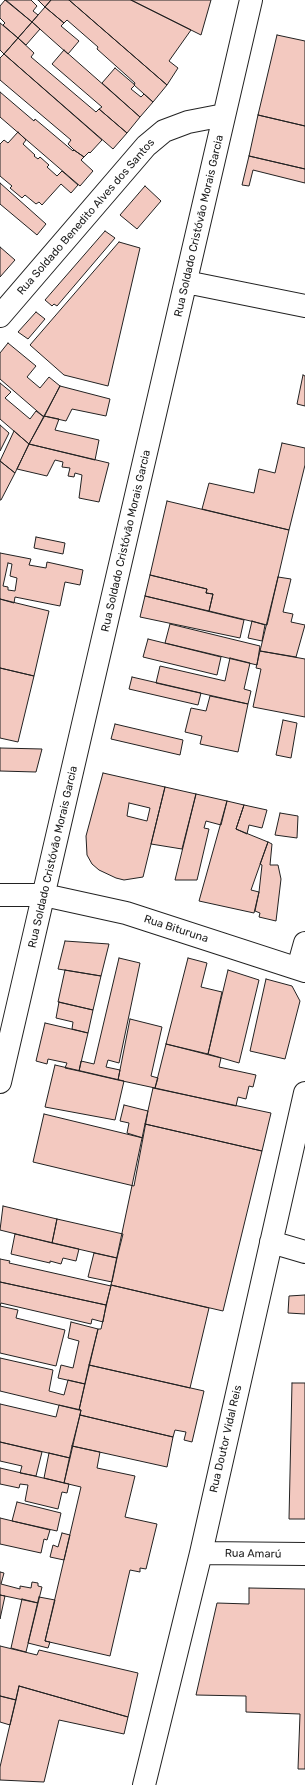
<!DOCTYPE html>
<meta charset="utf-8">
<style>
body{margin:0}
canvas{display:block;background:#fff}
</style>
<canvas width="305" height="1785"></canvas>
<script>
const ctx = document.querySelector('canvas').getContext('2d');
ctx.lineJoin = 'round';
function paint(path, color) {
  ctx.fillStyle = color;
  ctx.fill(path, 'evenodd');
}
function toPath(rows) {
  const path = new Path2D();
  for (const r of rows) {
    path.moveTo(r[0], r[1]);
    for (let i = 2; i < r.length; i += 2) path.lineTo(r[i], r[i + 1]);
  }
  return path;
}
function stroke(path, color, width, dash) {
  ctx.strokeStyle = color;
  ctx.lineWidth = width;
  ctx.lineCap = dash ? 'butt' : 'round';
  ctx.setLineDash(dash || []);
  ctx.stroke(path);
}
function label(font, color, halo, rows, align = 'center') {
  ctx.font = font + ' Rubik,sans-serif';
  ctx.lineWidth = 3;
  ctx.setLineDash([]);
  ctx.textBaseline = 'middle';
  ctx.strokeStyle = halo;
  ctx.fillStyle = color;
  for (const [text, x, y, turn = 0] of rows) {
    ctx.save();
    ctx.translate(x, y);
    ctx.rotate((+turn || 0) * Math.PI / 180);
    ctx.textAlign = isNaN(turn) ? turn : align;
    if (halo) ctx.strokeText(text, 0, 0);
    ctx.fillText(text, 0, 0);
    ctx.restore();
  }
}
const building = toPath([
 [5,0,32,22,18,38,3,25,5,23,0,18,0,6,5,0],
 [6,0,31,0,37,6,33,11,38,15,32,22,6,0],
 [38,0,51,0,45,7,38,0],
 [51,0,69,0,167,85,153,102,134,85,135,83,97,49,98,47,67,20,64,23,45,7,51,0],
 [69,0,131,0,191,30,169,61,178,68,167,85,69,0],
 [131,0,211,0,201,35,131,0],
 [45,7,64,23,61,26,79,41,68,54,32,22,45,7],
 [32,22,40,29,26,45,18,38,32,22],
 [0,23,18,38,4,54,0,50,0,23],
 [277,35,305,41,305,126,258,115,277,35],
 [18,38,34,53,31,57,96,112,99,109,127,133,113,149,4,54,18,38],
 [64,50,140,117,127,133,99,109,102,107,52,64,64,50],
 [4,54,102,140,90,153,89,152,84,157,74,150,68,144,71,140,0,80,0,58,4,54],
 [115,68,135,85,131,89,141,97,144,94,153,102,140,117,102,83,115,68],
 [0,92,34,121,35,119,73,151,74,150,84,157,81,160,93,171,80,186,0,117,0,92],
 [258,115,305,126,305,169,249,156,258,115],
 [18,132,26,140,23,144,35,155,34,156,38,159,40,157,49,165,47,167,57,176,62,171,78,185,71,193,61,184,42,205,39,202,36,204,25,195,22,198,10,188,12,186,0,176,0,144,4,140,8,143,18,132],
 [249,156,305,169,305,183,253,170,249,186,242,185,249,156],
 [0,183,46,224,37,235,0,204,0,183],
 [145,186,161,201,137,229,120,215,145,186],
 [105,231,115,238,57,306,54,304,52,306,45,300,105,231],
 [119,242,140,248,108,386,64,375,30,345,119,242],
 [0,247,15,260,0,277,0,247],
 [36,312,45,319,28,339,18,332,36,312],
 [8,343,36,366,27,377,40,388,49,377,60,386,44,417,0,379,0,353,8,343],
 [303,375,305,376,305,406,297,404,303,375],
 [0,383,11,392,5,398,30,419,36,411,44,417,29,444,0,419,0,383],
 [60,386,110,399,106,416,72,409,66,421,44,416,60,386],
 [44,416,59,419,55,430,99,440,95,460,29,444,44,416],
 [0,425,9,433,0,451,0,425],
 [14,431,29,444,15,473,0,461,14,431],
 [282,443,305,448,305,465,289,530,202,509,209,483,254,493,259,469,275,473,282,443],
 [29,444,109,463,99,502,79,498,82,475,75,473,74,477,68,476,70,468,62,467,63,462,55,460,47,476,17,469,29,444],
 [0,461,15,473,1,500,0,500,0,461],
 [167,501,289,530,267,625,209,611,213,594,206,593,207,589,150,575,167,501],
 [36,537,65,543,63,554,34,548,36,537],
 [0,553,31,559,29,565,46,568,47,562,83,570,80,585,65,582,60,606,15,597,14,603,0,599,0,553],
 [8,563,12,564,10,576,17,578,15,591,8,590,8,587,3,586,8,563],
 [150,575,207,589,206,593,213,594,209,611,145,596,150,575],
 [278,577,291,579,283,612,293,614,291,622,305,625,296,657,260,651,278,577],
 [145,596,244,620,240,638,140,617,145,596],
 [0,599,49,611,34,676,0,668,0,599],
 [252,621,265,625,262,641,248,638,252,621],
 [170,624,260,646,257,665,165,643,170,624],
 [148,639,221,657,217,675,143,657,148,639],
 [260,651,305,659,305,717,253,707,261,669,256,668,260,651],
 [230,658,250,663,244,689,251,691,248,704,156,683,160,666,225,681,230,658],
 [0,668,34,676,18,742,0,738,0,668],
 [132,677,201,693,198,705,129,689,132,677],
 [210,696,248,704,238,752,200,744,202,736,185,732,191,708,206,711,210,696],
 [283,720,297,723,291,758,276,755,283,720],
 [115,724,183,740,180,755,111,739,115,724],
 [0,748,42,749,36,772,0,771,0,748],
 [103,773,165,787,143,877,124,880,116,878,99,870,92,864,87,855,86,836,103,773],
 [129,803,150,808,147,821,127,816,129,803],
 [165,787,196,794,182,849,151,844,165,787],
 [196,794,227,801,221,825,206,821,204,828,209,829,197,880,175,880,196,794],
 [227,801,244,805,236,829,268,842,251,890,259,892,254,913,199,901,227,801],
 [244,805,267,810,262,828,249,825,247,834,236,829,244,805],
 [280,813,298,816,297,838,275,835,280,813],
 [268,842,272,844,270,865,278,865,281,879,276,921,259,917,260,913,255,911,259,892,262,865,260,864,268,842],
 [65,941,109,944,101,976,58,969,65,941],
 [119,958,140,963,119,1063,108,1060,106,1067,120,1070,118,1080,79,1071,81,1061,94,1064,119,958],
 [188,958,207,963,201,987,222,992,208,1054,166,1044,188,958],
 [65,970,101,976,93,1010,58,1002,65,970],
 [228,970,259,980,239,1063,208,1054,228,970],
 [266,979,292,986,300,1001,285,1059,250,1051,266,979],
 [59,1002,93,1010,88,1033,72,1029,73,1022,56,1018,59,1002],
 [130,1019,162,1027,151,1076,158,1078,155,1088,118,1080,130,1019],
 [45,1023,88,1033,79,1071,65,1068,67,1063,48,1059,47,1064,36,1061,45,1023],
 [166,1044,221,1058,219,1067,256,1075,253,1087,249,1086,246,1099,238,1097,236,1106,155,1088,166,1044],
 [55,1065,124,1081,115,1120,45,1107,55,1065],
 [153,1088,271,1113,262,1151,145,1124,153,1088],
 [124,1105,148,1111,143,1138,127,1133,129,1123,120,1121,124,1105],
 [44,1114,143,1138,134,1186,33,1162,44,1114],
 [145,1124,262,1151,223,1311,111,1285,145,1124],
 [3,1206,57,1219,52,1243,0,1230,3,1206],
 [57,1219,123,1234,117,1258,52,1243,57,1219],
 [15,1234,79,1249,76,1261,63,1258,61,1264,50,1261,50,1263,11,1254,15,1234],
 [94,1253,117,1258,112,1282,88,1277,94,1253],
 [0,1259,10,1261,9,1263,111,1286,106,1305,0,1282,0,1259],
 [0,1282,106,1305,103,1322,92,1319,91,1324,1,1303,0,1306,0,1282],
 [111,1285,209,1308,190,1388,89,1365,98,1329,101,1329,111,1285],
 [305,1295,305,1314,288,1313,289,1296,305,1295],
 [0,1306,18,1310,16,1318,65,1330,56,1366,0,1353,0,1306],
 [71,1322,98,1329,85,1384,58,1378,61,1365,73,1368,79,1341,68,1338,71,1322],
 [0,1358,53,1370,49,1391,64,1395,68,1380,85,1384,79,1410,0,1391,0,1358],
 [89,1365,204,1391,192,1442,184,1440,186,1432,175,1430,173,1437,80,1415,81,1410,79,1410,89,1365],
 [292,1383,305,1383,305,1519,289,1519,292,1383],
 [0,1404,56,1417,59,1405,81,1410,70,1458,0,1442,0,1404],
 [80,1415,173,1437,167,1467,72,1446,80,1415],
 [0,1442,42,1452,36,1476,20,1473,22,1466,0,1461,0,1442],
 [72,1446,100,1452,97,1468,135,1476,125,1517,157,1524,146,1569,140,1568,140,1572,130,1570,110,1656,45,1641,81,1487,64,1483,72,1446],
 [49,1453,70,1458,64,1483,44,1478,49,1453],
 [0,1468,69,1484,67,1493,62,1492,58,1509,25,1501,28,1485,20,1484,19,1488,0,1484,0,1468],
 [17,1502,61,1513,57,1531,12,1521,17,1502],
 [0,1518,50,1530,47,1540,44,1539,41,1553,0,1544,0,1518],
 [62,1533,70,1535,64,1560,50,1557,53,1545,58,1547,62,1533],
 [0,1572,4,1573,1,1584,20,1589,20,1586,31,1588,32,1582,38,1583,38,1586,42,1587,38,1603,0,1595,0,1572],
 [249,1588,305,1589,305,1769,298,1769,300,1714,246,1712,246,1696,196,1695,217,1603,249,1604,249,1588],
 [0,1595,5,1596,0,1619,0,1595],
 [39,1597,55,1600,45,1641,50,1642,48,1648,28,1643,39,1597],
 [22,1599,38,1603,26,1652,11,1648,22,1599],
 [0,1646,37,1655,39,1650,138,1673,128,1717,19,1686,16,1700,0,1696,0,1646],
 [19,1686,128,1717,124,1734,59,1720,44,1782,0,1780,0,1767,19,1686],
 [0,1696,16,1700,10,1725,0,1722,0,1696]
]);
paint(building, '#f3c9c0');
stroke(building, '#222', 1);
const minor = toPath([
 [186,282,305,306],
 [0,316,146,146,164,131,188,122,224,115],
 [0,895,44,895,126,913,305,971],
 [298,968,305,943],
 [0,1082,251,0],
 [271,1242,305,1252],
 [201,1553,305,1554],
 [144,1785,201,1553,305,1093]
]);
stroke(minor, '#222', 24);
stroke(minor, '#fff', 22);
label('11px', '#222', '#fff', [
 ["Rua Soldado Benedito Alves dos Santos",86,217,-49],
 ["Rua Soldado Cristóvão Morais Garcia",199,226,-77],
 ["Rua Soldado Cristóvão Morais Garcia",126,541,-77],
 ["Rua Soldado Cristóvão Morais Garcia",53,857,-77],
 ["Rua Bituruna",176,929,18],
 ["Rua Doutor Vidal Reis",226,1439,-77],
 ["Rua Amarú",253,1554,1]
]);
</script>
